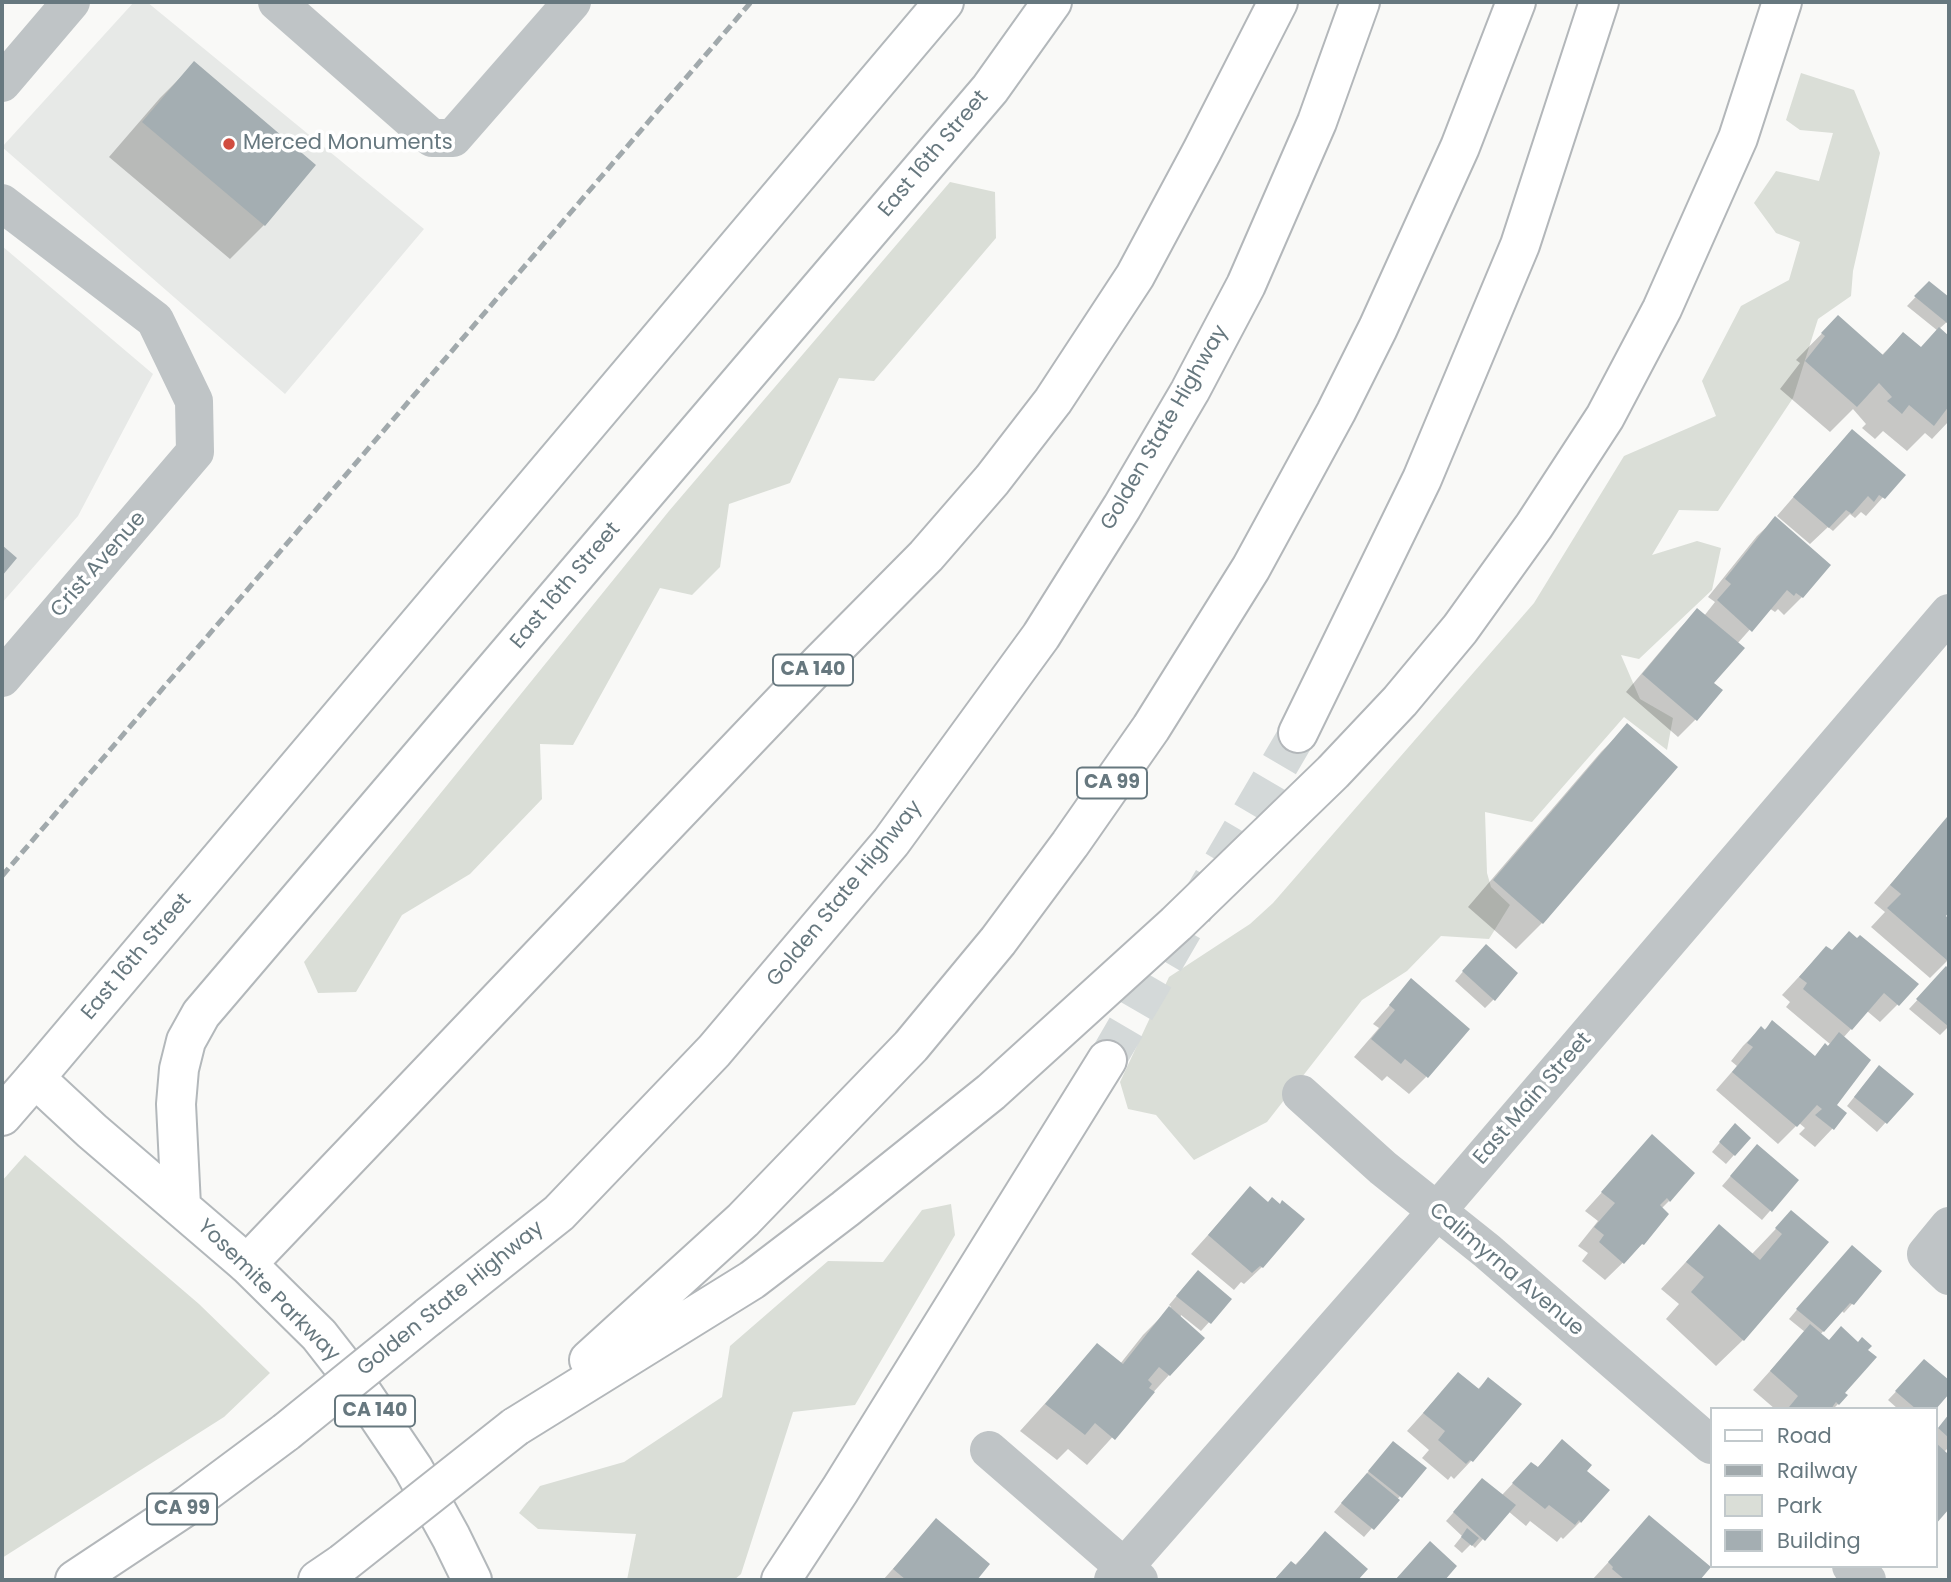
<!DOCTYPE html>
<style>
body{margin:0}
#map{position:relative;width:1951px;height:1582px;overflow:hidden;background:#f9f9f7;font-family:Poppins,sans-serif}
canvas{display:block}
.frame{position:absolute;inset:0;border:4px solid #67787f;pointer-events:none}
.legend{position:absolute;left:1710px;top:1407px;width:228px;height:161px;box-sizing:border-box;background:#fff;border:2px solid #c2c9cc;margin:0;padding:9px 12px;list-style:none;font-size:21px;color:#67787f}
.legend li{display:flex;align-items:center;gap:14px;height:35px}
.legend b{width:35px;border:2px solid #c2c9cc}
</style>
<div id="map">
<canvas width="1951" height="1582"></canvas>
<div class="frame"></div>
<ul class="legend">
<li><b style="height:9px;background:#fff"></b>Road</li>
<li><b style="height:9px;background:#a1a9ac"></b>Railway</li>
<li><b style="height:19px;background:#daded7"></b>Park</li>
<li><b style="height:19px;background:#a4aeb2"></b>Building</li>
</ul>
</div>
<script>
const ctx = document.querySelector('canvas').getContext('2d');
ctx.lineJoin = 'round';
function paint(path, color) {
  ctx.fillStyle = color;
  ctx.fill(path, 'evenodd');
}
function toPath(rows) {
  const path = new Path2D();
  for (const r of rows) {
    path.moveTo(r[0], r[1]);
    for (let i = 2; i < r.length; i += 2) path.lineTo(r[i], r[i + 1]);
  }
  return path;
}
function stroke(path, color, width, dash) {
  ctx.strokeStyle = color;
  ctx.lineWidth = width;
  ctx.lineCap = dash ? 'butt' : 'round';
  ctx.setLineDash(dash || []);
  ctx.stroke(path);
}
function label(font, color, halo, rows, align = 'center') {
  ctx.font = font + ' Poppins,sans-serif';
  ctx.lineWidth = 7;
  ctx.setLineDash([]);
  ctx.textBaseline = 'middle';
  ctx.strokeStyle = halo;
  ctx.fillStyle = color;
  for (const [text, x, y, turn = 0] of rows) {
    ctx.save();
    ctx.translate(x, y);
    ctx.rotate((+turn || 0) * Math.PI / 180);
    ctx.textAlign = isNaN(turn) ? turn : align;
    if (halo) ctx.strokeText(text, 0, 0);
    ctx.fillText(text, 0, 0);
    ctx.restore();
  }
}
paint(toPath([
 [134,2,147,2,424,229,285,394,2,147],
 [2,246,153,374,78,516,2,603]
]), '#e7e9e7');
paint(toPath([
 [1801,73,1854,90,1880,153,1853,271,1851,296,1818,319,1793,398,1718,511,1679,510,1652,555,1697,541,1721,548,1712,590,1639,659,1621,655,1640,699,1673,718,1667,750,1624,717,1532,822,1485,812,1487,873,1491,887,1510,905,1489,939,1441,936,1407,971,1362,1000,1267,1122,1194,1160,1156,1115,1128,1109,1120,1082,1169,977,1250,924,1273,903,1534,603,1624,456,1716,416,1702,381,1741,306,1789,280,1800,242,1776,233,1754,203,1776,171,1819,181,1833,133,1800,130,1786,120],
 [950,182,995,192,996,238,874,381,839,378,790,483,729,504,720,567,692,595,660,588,573,745,540,744,542,799,470,874,402,915,356,992,318,993,304,962,669,511],
 [25,1155,199,1304,270,1373,224,1417,2,1558,2,1181],
 [951,1204,955,1235,855,1405,793,1412,741,1574,734,1580,627,1580,636,1534,538,1529,519,1513,540,1486,624,1462,722,1397,730,1346,828,1261,883,1262,922,1210]
]), '#daded7');
paint(toPath([
 [194,64,264,225,230,259,109,157,160,98],
 [1929,283,1949,299,1949,322,1948,321,1939,329,1949,338,1949,421,1932,439,1925,433,1907,451,1883,431,1875,439,1862,428,1866,424,1853,409,1830,432,1780,389,1800,363,1796,360,1838,317,1881,356,1903,334,1920,349,1938,331,1907,306],
 [1835,449,1903,475,1866,516,1861,512,1855,518,1850,514,1833,531,1828,527,1810,544,1777,516],
 [1775,519,1802,597,1784,615,1778,609,1775,612,1769,608,1737,644,1712,684,1696,719,1678,737,1626,692,1680,628,1698,610,1704,616,1715,602,1708,597,1757,536],
 [1627,726,1542,923,1516,949,1468,907,1601,752],
 [1947,819,1949,821,1949,910,1944,916,1949,921,1949,959,1930,978,1871,927,1885,912,1874,903],
 [1849,934,1898,1004,1880,1022,1867,1011,1843,1038,1835,1105,1845,1113,1832,1129,1815,1147,1799,1134,1805,1128,1799,1123,1778,1144,1716,1090,1737,1066,1731,1061,1743,1046,1761,1028,1763,1031,1772,1023,1814,1058,1830,1044,1786,1007,1790,1002,1782,995,1809,966,1831,952],
 [1477,955,1494,999,1485,1008,1455,981],
 [1946,969,1949,971,1949,1026,1940,1035,1909,1009],
 [1411,981,1426,1077,1409,1094,1387,1076,1382,1081,1354,1057,1379,1028,1373,1024],
 [1871,1076,1911,1094,1877,1132,1847,1106],
 [1727,1134,1749,1138,1726,1164,1712,1152],
 [1652,1137,1669,1201,1661,1209,1642,1244,1605,1280,1582,1261,1588,1253,1578,1246,1598,1221,1585,1211],
 [1749,1155,1797,1180,1762,1220,1722,1186],
 [1250,1188,1262,1267,1244,1284,1241,1282,1234,1290,1191,1254],
 [1791,1213,1826,1242,1743,1340,1716,1366,1666,1319,1679,1304,1661,1289,1719,1226,1752,1254],
 [1844,1255,1880,1271,1852,1304,1844,1313,1841,1310,1820,1335,1843,1393,1838,1404,1833,1409,1775,1409,1753,1390,1805,1332,1789,1319],
 [1190,1280,1230,1299,1201,1331,1181,1315,1169,1375,1087,1465,1068,1449,1057,1460,1020,1431,1097,1346,1120,1364,1143,1335,1171,1307,1169,1305],
 [1924,1362,1949,1382,1949,1391,1934,1409,1898,1409,1888,1400],
 [1458,1374,1477,1390,1488,1379,1519,1404,1471,1461,1454,1479,1451,1476,1448,1480,1422,1458,1429,1450,1407,1431],
 [1949,1416,1949,1447,1944,1452,1947,1455,1949,1452,1949,1506,1935,1522,1935,1432],
 [1562,1442,1584,1471,1580,1522,1563,1539,1561,1537,1557,1542,1530,1521,1526,1526,1508,1511,1475,1548,1471,1544,1462,1553,1454,1546,1462,1536,1446,1521,1474,1489,1502,1495,1531,1464,1537,1468],
 [1385,1452,1424,1469,1364,1537,1334,1512],
 [1649,1518,1708,1567,1698,1580,1592,1580],
 [936,1520,988,1565,975,1580,883,1580],
 [1325,1534,1365,1569,1356,1580,1274,1580,1291,1563,1294,1566]
]), '#0003');
paint(toPath([
 [194,61,316,165,265,226,142,122],
 [1929,281,1949,297,1949,320,1947,323,1914,296],
 [1838,315,1883,355,1903,332,1921,347,1939,327,1949,336,1949,406,1934,426,1909,405,1902,414,1887,401,1892,397,1879,383,1857,407,1805,361,1825,336,1821,333],
 [1852,429,1906,475,1885,499,1879,495,1874,502,1868,496,1852,514,1846,510,1829,528,1793,497],
 [1775,516,1831,565,1803,598,1796,593,1794,596,1787,590,1752,632,1717,600,1731,584,1725,579],
 [2,545,17,558,2,576],
 [1697,608,1745,648,1714,683,1723,690,1697,721,1642,674],
 [1627,723,1678,767,1543,924,1493,880],
 [1947,817,1949,818,1949,912,1946,916,1949,919,1949,962,1887,908,1901,894,1890,885],
 [1849,931,1857,938,1860,935,1919,984,1899,1006,1884,993,1852,1030,1803,989,1807,983,1799,977,1826,946,1832,950],
 [1486,944,1518,973,1495,1001,1462,971],
 [1946,966,1949,969,1949,1027,1916,999],
 [1411,978,1470,1029,1428,1078,1405,1059,1401,1064,1371,1039,1395,1010,1389,1005],
 [1772,1020,1815,1056,1825,1043,1828,1046,1839,1032,1871,1060,1837,1105,1847,1113,1834,1130,1815,1115,1822,1109,1817,1105,1797,1127,1732,1072,1753,1047,1747,1043,1761,1026,1765,1030],
 [1879,1065,1914,1094,1887,1124,1854,1097],
 [1735,1123,1751,1138,1735,1156,1719,1142],
 [1652,1134,1695,1173,1670,1202,1667,1198,1660,1205,1669,1214,1644,1245,1642,1244,1624,1264,1599,1242,1604,1235,1594,1227,1615,1203,1601,1192],
 [1757,1144,1799,1180,1772,1212,1730,1176],
 [1250,1186,1268,1202,1272,1197,1280,1204,1282,1200,1305,1219,1263,1268,1260,1266,1252,1273,1208,1235],
 [1791,1210,1829,1242,1744,1341,1691,1292,1704,1277,1686,1262,1719,1224,1760,1260,1782,1234,1775,1228],
 [1852,1245,1882,1271,1854,1305,1850,1303,1824,1332,1796,1309],
 [1198,1270,1232,1299,1211,1324,1176,1296],
 [1169,1306,1205,1338,1170,1376,1159,1367,1148,1380,1152,1384,1149,1388,1155,1392,1115,1440,1095,1423,1085,1435,1045,1404,1097,1343,1123,1364],
 [1810,1324,1829,1340,1841,1326,1858,1342,1862,1337,1872,1346,1868,1350,1877,1357,1845,1393,1848,1395,1839,1405,1836,1402,1831,1409,1791,1409,1789,1407,1798,1396,1770,1371],
 [1924,1359,1949,1380,1949,1394,1936,1409,1916,1409,1895,1391],
 [1458,1372,1479,1389,1488,1377,1522,1404,1473,1462,1470,1460,1466,1464,1438,1440,1445,1431,1423,1413],
 [1949,1414,1949,1438,1938,1428],
 [1562,1439,1592,1465,1587,1471,1610,1490,1581,1523,1579,1520,1575,1525,1549,1505,1545,1509,1512,1483,1531,1462,1538,1467],
 [1393,1441,1427,1468,1402,1498,1368,1471],
 [1935,1442,1947,1453,1949,1450,1949,1509,1935,1525],
 [1367,1473,1400,1500,1374,1530,1341,1503],
 [1482,1478,1516,1505,1485,1541,1453,1512],
 [1649,1515,1711,1567,1700,1580,1625,1580,1612,1569,1613,1567,1608,1562],
 [936,1518,990,1564,977,1580,906,1580,893,1569],
 [1467,1528,1479,1538,1472,1546,1461,1537],
 [1325,1531,1368,1569,1358,1580,1274,1580,1291,1561,1296,1565],
 [1430,1541,1457,1566,1445,1580,1395,1580]
]), '#a4aeb2');
stroke(toPath([
 [1107,1060,1298,733]
]), '#d4d9d9', 38, [38, 19]);
const major = toPath([
 [181,1206,176,1104,179,1069,186,1041,201,1014,990,89,1052,2],
 [472,1580,451,1537,413,1468,351,1376,319,1335,247,1264,92,1131,35,1078,944,2]
]);
const highway = toPath([
 [1298,733,1422,479,1520,245,1599,2],
 [2,1116,35,1078],
 [247,1264,820,663,926,556,992,480,1053,401,1135,276,1202,151,1278,2],
 [428,1317,559,1213,714,1051,891,842,1041,636,1122,507,1190,391,1246,285,1317,122,1360,2],
 [589,1360,743,1220,911,1046,998,941,1070,844,1151,728,1251,568,1336,412,1378,328,1460,147,1516,2],
 [515,1427,752,1280,845,1209,991,1092,1176,924,1333,772,1400,701,1460,629,1534,526,1605,417,1662,309,1738,138,1782,2],
 [75,1580,188,1505,286,1432],
 [318,1580,343,1563],
 [781,1580,840,1490,1107,1060]
]);
stroke(major, '#b3b8bb', 42);
stroke(highway, '#b3b7ba', 42);
stroke(toPath([
 [277,2,432,138,453,138,572,2],
 [2,83,71,2],
 [2,203,155,320,194,401,195,452,2,678],
 [1301,1094,1383,1168,1487,1251,1711,1445],
 [1949,1226,1926,1254,1949,1276],
 [989,1450,1139,1580],
 [1851,1566,1867,1580],
 [1113,1580,1437,1211,1949,613]
]), '#bfc4c6', 38);
stroke(major, '#fff', 38);
stroke(highway, '#fff', 38);
stroke(toPath([
 [2,876,751,2]
]), '#a1a9ac', 5, [10, 5]);
const highwayBridge = toPath([
 [286,1432,428,1317],
 [343,1563,515,1427]
]);
stroke(highwayBridge, '#b3b7ba', 42, []);
stroke(highwayBridge, '#fff', 38);
for (const [x, y, r, color] of [
 [229,144,7,"#d14d40"]
]) {
  const dot = new Path2D();
  dot.arc(x, y, r, 0, 2 * Math.PI);
  ctx.fillStyle = color;
  ctx.fill(dot);
  stroke(dot, '#fff', 2.5);
}
for (const [x, y, w] of [
 [813,670,80],
 [1112,783,70],
 [375,1411,80],
 [182,1509,70]
]) {
  const box = new Path2D();
  box.roundRect(x - w / 2, y - 15.5, w, 31, 5);
  ctx.fillStyle = '#fff';
  ctx.fill(box);
  stroke(box, '#67787f', 2);
}
label('bold 19px', '#67787f', null, [
 ["CA 140",813,670],
 ["CA 99",1112,783],
 ["CA 140",375,1411],
 ["CA 99",182,1509]
]);
label('21px', '#67787f', '#fff', [
 ["Merced Monuments",243,144]
], 'left');
label('21px', '#67787f', '#fff', [
 ["East 16th Street",934,154,-50],
 ["Golden State Highway",1165,428,-60],
 ["Crist Avenue",99,565,-49],
 ["East 16th Street",566,586,-50],
 ["Golden State Highway",845,894,-51],
 ["East 16th Street",137,957,-50],
 ["East Main Street",1533,1099,-49],
 ["Calimyrna Avenue",1506,1270,40],
 ["Yosemite Parkway",268,1291,45],
 ["Golden State Highway",451,1299,-39]
]);
</script>
